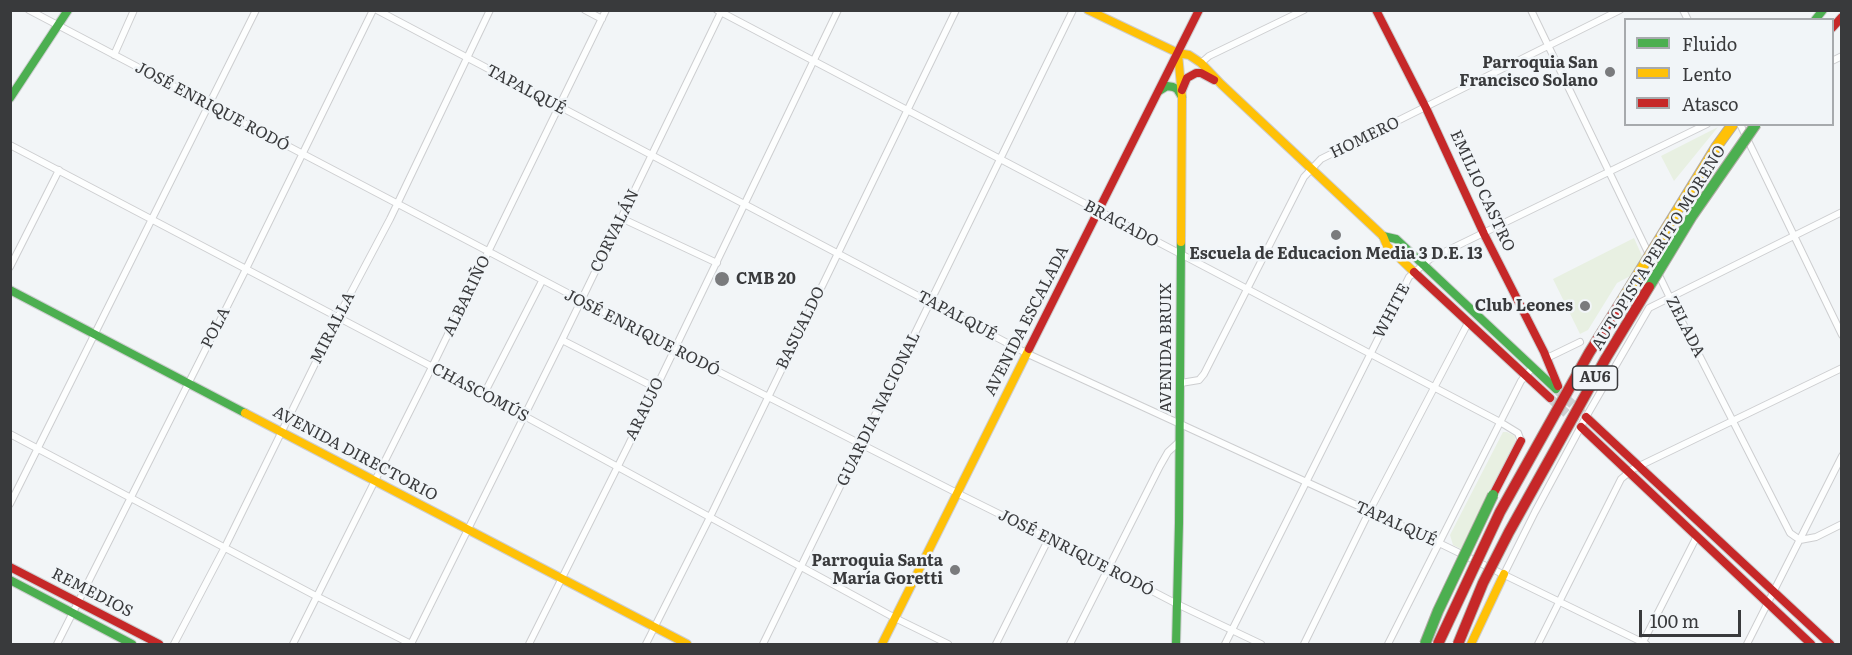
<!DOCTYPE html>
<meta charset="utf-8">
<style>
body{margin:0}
#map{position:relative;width:1852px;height:655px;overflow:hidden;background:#f2f5f7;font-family:Literata,serif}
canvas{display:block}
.frame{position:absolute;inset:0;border:12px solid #393a3c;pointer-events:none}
.legend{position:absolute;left:1624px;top:18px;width:210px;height:108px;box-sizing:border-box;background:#f1f5f8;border:2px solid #a7aaad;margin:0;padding:8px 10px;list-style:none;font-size:18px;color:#393a3c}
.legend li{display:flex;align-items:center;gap:12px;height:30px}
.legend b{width:30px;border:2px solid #a7aaad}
.scale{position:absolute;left:1639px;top:610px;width:102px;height:27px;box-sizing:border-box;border:3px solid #393a3c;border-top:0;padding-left:8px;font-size:18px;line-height:21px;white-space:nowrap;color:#393a3c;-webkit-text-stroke:4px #f1f5f8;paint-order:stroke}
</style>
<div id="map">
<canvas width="1852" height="655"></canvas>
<div class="frame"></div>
<ul class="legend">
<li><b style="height:8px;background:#4caf50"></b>Fluido</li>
<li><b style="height:8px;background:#ffc107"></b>Lento</li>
<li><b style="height:8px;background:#c62828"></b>Atasco</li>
</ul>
<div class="scale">100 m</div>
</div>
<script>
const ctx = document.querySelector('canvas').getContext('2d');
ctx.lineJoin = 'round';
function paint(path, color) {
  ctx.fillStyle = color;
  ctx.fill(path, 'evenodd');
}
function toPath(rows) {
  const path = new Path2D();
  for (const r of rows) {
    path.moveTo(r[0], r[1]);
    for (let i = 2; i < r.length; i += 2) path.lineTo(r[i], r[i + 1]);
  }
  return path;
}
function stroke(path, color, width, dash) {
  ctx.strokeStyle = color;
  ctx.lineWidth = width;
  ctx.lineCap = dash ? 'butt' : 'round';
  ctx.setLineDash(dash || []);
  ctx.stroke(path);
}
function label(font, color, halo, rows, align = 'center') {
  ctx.font = font + ' Literata,serif';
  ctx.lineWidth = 5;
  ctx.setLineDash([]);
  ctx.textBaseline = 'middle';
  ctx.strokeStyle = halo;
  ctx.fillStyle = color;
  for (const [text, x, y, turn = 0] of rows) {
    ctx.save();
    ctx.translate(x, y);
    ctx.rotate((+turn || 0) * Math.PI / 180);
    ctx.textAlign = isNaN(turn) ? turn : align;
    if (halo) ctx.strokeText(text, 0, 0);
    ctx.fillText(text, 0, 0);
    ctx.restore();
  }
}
paint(toPath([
 [1718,127,1674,181,1661,156],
 [1634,238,1647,267,1617,283,1588,330,1580,334,1553,279],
 [1503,432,1507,432,1515,436,1515,444,1461,549,1453,545,1450,535]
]), '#e8f0e2');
stroke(toPath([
 [1556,389,1586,417],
 [1550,398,1581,427]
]), '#cdd0d2', 9, [9, 4.5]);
const street = toPath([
 [29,10,674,349,957,493,1108,568,1177,604,1261,644],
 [377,10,1028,354,1439,543,1646,644],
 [585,10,602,19],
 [717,10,1500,422,1518,433,1521,441],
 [1531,10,1670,298,1790,533,1800,540,1816,537,1842,524],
 [1683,10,1688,20],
 [114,55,134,10],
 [1832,61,1842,56],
 [1201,63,1209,56,1304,10],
 [1740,124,1842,335],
 [10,145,484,394,895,618,948,644],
 [621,218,717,263],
 [10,267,59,170],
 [562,340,656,388],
 [1547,358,1580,342],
 [1181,383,1199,380,1204,374,1304,177,1321,159,1620,10],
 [484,394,542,281],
 [10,434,316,596,411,644],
 [10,504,256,10],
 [1504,574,1535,512,1586,417,1649,308,1842,212],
 [57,644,246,269,373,10],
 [174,644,225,547,338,317,390,219,490,10],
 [293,644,432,367,606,10],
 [411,644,562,340,722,10],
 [529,644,628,446,838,10],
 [646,644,710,517,956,10],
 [763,644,1073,10],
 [996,644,1049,538],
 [1070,644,1160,466,1168,452,1180,441],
 [1225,644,1409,277,1430,259,1707,124],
 [1304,644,1369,512,1468,323],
 [1388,644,1521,381,1533,367],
 [1538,644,1621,479,1633,469,1842,368],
 [1642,644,1697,536],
 [1747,644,1842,456]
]);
const fast = toPath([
 [1815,20,1823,10],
 [1159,91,1167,86,1173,87,1177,89,1182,97],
 [10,98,68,10],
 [1383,236,1396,239,1556,389],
 [10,290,245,413],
 [10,580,132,644],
 [1176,644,1179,523,1181,242]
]);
const slow = toPath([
 [1088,10,1178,53,1189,55,1201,63,1221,84,1383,236,1387,246,1414,272],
 [1178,53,1182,98,1181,242],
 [245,413,687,644],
 [882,644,1029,349],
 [1471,644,1504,574]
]);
const jam = toPath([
 [1376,10,1426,108,1484,234,1544,352,1558,386],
 [1832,28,1842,17],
 [1182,90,1187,78,1196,73,1201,73,1214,80],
 [1414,272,1550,398],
 [1029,349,1199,10],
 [1586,417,1830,644],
 [1581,427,1811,644],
 [1493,495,1521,441],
 [10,567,159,644]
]);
stroke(street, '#cdced0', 8);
stroke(fast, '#cdced0', 10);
stroke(slow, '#cdced0', 10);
stroke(jam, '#cdced0', 10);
stroke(street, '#fdfefe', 6);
stroke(fast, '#4caf50', 8);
stroke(slow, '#ffc107', 8);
stroke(jam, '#c62828', 8);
const fastBridge = toPath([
 [1649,287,1692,216,1756,124],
 [1425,644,1438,611,1493,495]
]);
const slowBridge = toPath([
 [1621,302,1717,146,1733,124]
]);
const jamBridge = toPath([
 [1438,644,1500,512,1589,353,1621,302],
 [1458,644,1483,583,1509,532,1606,358,1649,287]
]);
stroke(fastBridge, '#b3aca7', 12, []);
stroke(slowBridge, '#b3aca7', 12, []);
stroke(jamBridge, '#b3aca7', 12, []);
stroke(fastBridge, '#4caf50', 10);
stroke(slowBridge, '#ffc107', 10);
stroke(jamBridge, '#c62828', 10);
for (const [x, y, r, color] of [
 [1610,72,6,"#7a7b7d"],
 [1336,235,6,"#7a7b7d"],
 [722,279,8,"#7a7b7d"],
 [1585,306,6,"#7a7b7d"],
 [955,570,6,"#7a7b7d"]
]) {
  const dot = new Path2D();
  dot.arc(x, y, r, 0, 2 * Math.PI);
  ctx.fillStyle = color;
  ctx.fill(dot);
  stroke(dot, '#f1f5f8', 2);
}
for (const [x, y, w] of [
 [1595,378,45]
]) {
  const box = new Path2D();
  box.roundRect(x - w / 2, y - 12, w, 24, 4.5);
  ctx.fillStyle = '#f1f5f8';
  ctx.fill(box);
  stroke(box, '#393a3c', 1.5);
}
label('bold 15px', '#393a3c', null, [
 ["AU6",1595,378]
]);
label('bold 16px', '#393a3c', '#f1f5f8', [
 ["Parroquia San",1598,63],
 ["Francisco Solano",1598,81],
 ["Escuela de Educacion Media 3 D.E. 13",1336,254,"center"],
 ["CMB 20",736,279,"left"],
 ["Club Leones",1573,306],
 ["Parroquia Santa",943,561],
 ["María Goretti",943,579]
], 'right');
label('16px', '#393a3c', '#f1f5f8', [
 ["TAPALQUÉ",526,90,28],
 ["JOSÉ ENRIQUE RODÓ",212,107,28],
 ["HOMERO",1365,138,-26],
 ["EMILIO CASTRO",1482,191,65],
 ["BRAGADO",1121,224,28],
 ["CORVALÁN",615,231,-64],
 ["AUTOPISTA PERITO MORENO",1659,248,-58],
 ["ALBARIÑO",467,296,-64],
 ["WHITE",1392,311,-62],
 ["TAPALQUÉ",957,316,28],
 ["AVENIDA ESCALADA",1027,321,-63],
 ["ZELADA",1685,327,63],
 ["POLA",216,328,-63],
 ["MIRALLA",333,328,-63],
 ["BASUALDO",801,328,-64],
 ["JOSÉ ENRIQUE RODÓ",642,333,27],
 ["AVENIDA BRUIX",1166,348,-90],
 ["CHASCOMÚS",480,393,28],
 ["ARAUJO",645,409,-64],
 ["GUARDIA NACIONAL",879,409,-64],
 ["AVENIDA DIRECTORIO",355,454,28],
 ["TAPALQUÉ",1396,524,24],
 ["JOSÉ ENRIQUE RODÓ",1076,553,27],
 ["REMEDIOS",92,593,27]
]);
</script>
